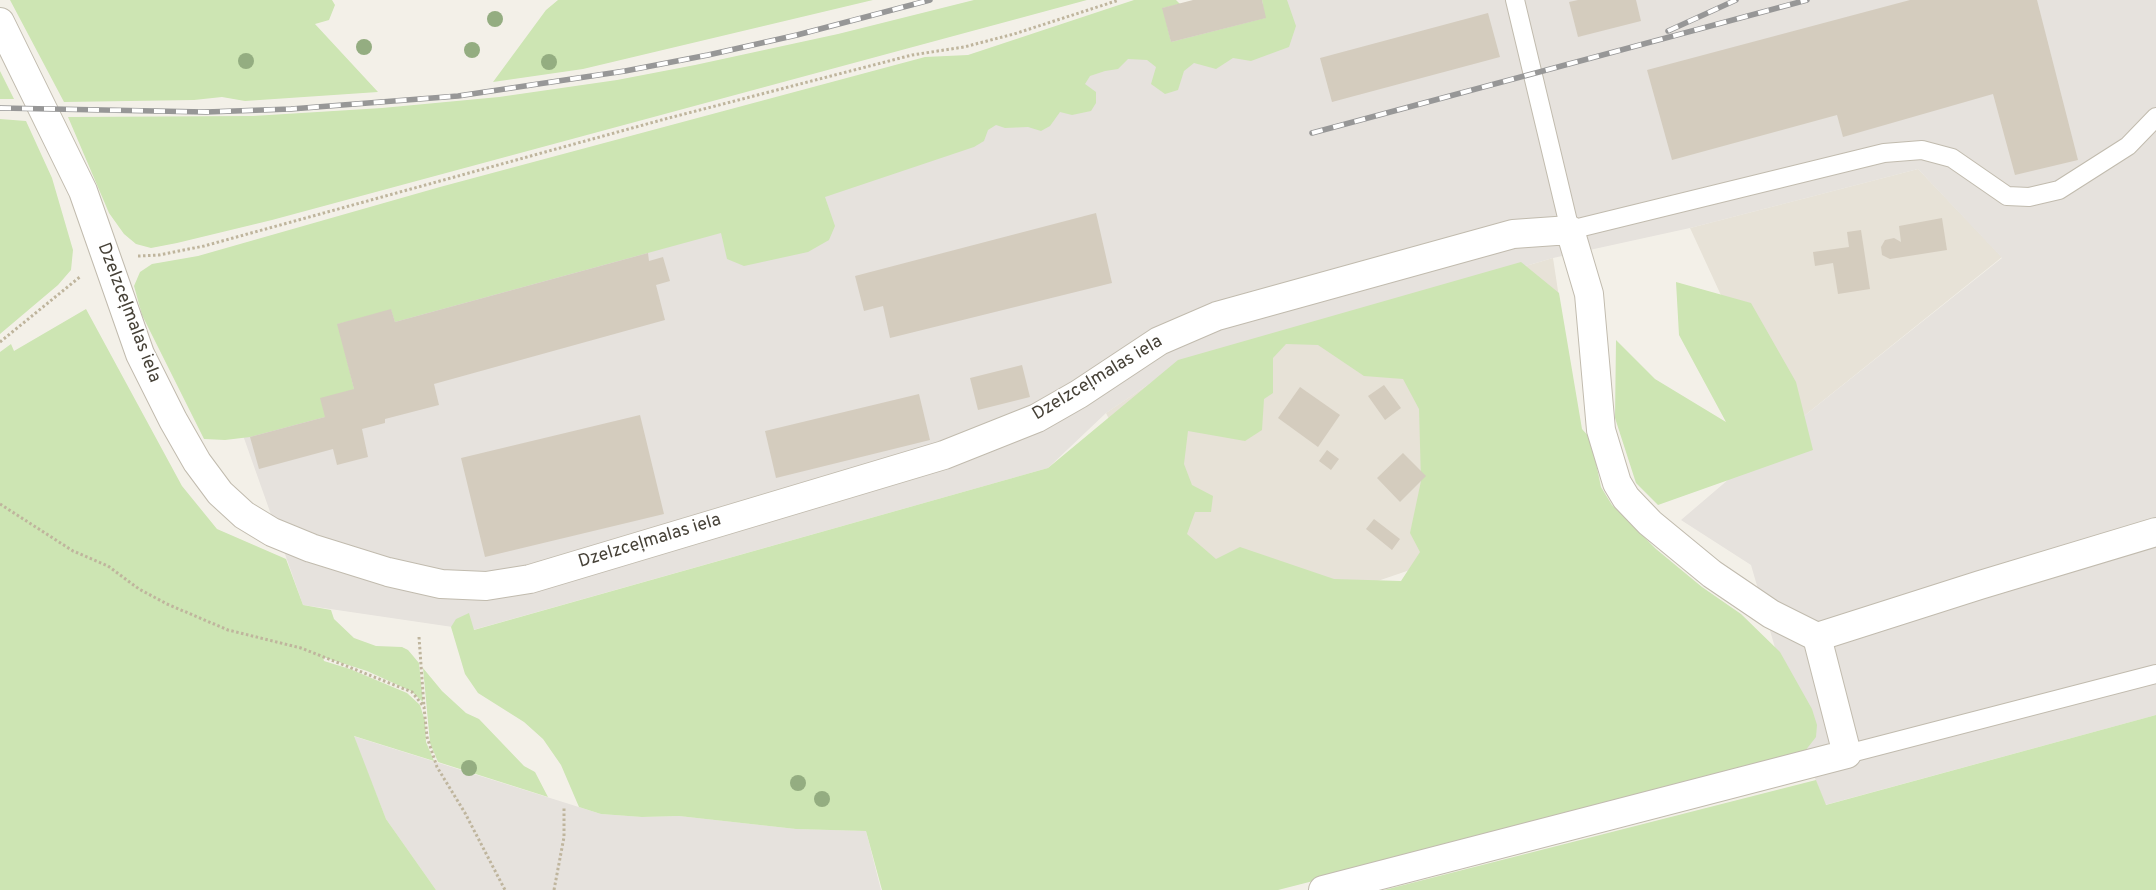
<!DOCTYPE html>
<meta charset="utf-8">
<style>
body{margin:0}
canvas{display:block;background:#f3f0e8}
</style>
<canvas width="2156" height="890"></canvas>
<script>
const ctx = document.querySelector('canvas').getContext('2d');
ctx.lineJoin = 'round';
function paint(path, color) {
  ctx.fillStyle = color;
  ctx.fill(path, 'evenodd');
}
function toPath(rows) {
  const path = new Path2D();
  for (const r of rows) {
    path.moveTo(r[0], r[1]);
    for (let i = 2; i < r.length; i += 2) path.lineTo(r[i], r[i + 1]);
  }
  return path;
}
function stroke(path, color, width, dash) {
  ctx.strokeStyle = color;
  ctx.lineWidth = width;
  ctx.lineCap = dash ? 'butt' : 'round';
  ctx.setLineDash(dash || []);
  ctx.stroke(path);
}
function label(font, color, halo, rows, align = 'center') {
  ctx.font = font + ' Overpass,sans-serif';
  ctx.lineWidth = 4;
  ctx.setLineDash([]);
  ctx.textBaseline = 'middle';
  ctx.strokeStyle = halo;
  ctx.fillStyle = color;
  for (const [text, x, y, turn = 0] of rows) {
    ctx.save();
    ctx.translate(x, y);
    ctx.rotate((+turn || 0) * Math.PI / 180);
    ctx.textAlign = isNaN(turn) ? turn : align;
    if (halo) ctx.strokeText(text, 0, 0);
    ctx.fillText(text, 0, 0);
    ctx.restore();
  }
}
paint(toPath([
 [1918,169,2002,257,1784,432,1690,228],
 [1553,258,1591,508,1217,636,1106,413,1173,368]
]), '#e7e2d7');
paint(toPath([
 [1286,0,2156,0,2156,715,1825,805,1805,751,1751,565,1681,520,1784,432,2002,258,1918,169,1690,228,1553,258,1173,368,1106,413,1048,468,473,630,303,605,193,294],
 [353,736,601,814,642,817,679,816,796,829,866,831,881,890,436,890,386,819]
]), '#e6e2dd');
paint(toPath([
 [10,0,332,0,335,5,329,20,315,24,378,92,245,101,222,97,194,100,64,102],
 [558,0,873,0,583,69,493,82,546,10],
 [974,0,1087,0,272,220,177,243,151,248,136,244,124,234,109,213,68,117,253,116,382,108,499,97,617,80,695,65,838,34],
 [1134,0,1176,0,1180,4,1163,8,1171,42,1265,18,1262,0,1287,0,1296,26,1289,47,1251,61,1233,58,1216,69,1194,63,1184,71,1178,90,1165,94,1151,84,1156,67,1147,60,1128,59,1118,69,1105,71,1090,76,1085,84,1096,92,1096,103,1091,111,1072,115,1060,112,1050,126,1041,131,1028,127,1005,128,996,125,988,130,984,141,974,147,825,197,835,226,829,240,808,252,744,266,727,259,721,233,395,322,391,310,338,324,354,389,325,417,250,437,225,440,204,439,142,315,134,286,140,272,152,264,198,256,440,187,925,57,968,55],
 [0,71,14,99,0,99],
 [0,119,26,121,52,178,73,250,71,270,58,285,0,334],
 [1521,262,1559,293,1582,429,1591,439,1601,487,1612,505,1656,549,1702,587,1741,614,1780,652,1812,709,1817,725,1816,737,1805,751,1755,768,1278,890,882,890,866,831,796,829,679,816,642,817,601,814,579,807,561,765,543,739,524,722,478,693,465,674,451,627,456,619,469,613,474,630,1048,468,1178,360],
 [1286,344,1318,345,1364,376,1403,379,1419,409,1421,481,1410,533,1420,552,1401,581,1334,579,1240,547,1216,559,1187,534,1195,512,1211,512,1213,496,1192,485,1184,464,1188,431,1245,441,1262,430,1264,399,1273,393,1273,358],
 [1676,282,1751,303,1796,382,1813,450,1658,505,1636,483,1615,418,1616,340,1655,379,1726,422,1679,335],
 [86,309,182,486,217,529,286,559,303,605,331,610,334,619,354,638,376,646,402,647,408,650,419,663,423,702,411,691,367,671,323,657,324,661,350,669,407,693,420,705,425,721,426,742,434,761,354,736,386,819,436,890,0,890,0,352,11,344,14,351],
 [423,668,442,691,466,713,479,719,524,766,535,772,548,797,438,762,430,743],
 [2156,715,2156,890,1384,890,1816,780,1826,805]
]), '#cde5b3');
paint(toPath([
 [1193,0,1262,0,1266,18,1171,42,1162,8],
 [1578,0,1636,0,1641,21,1578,37,1569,2],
 [1910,0,2037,0,2078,160,2015,175,1993,94,1843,137,1837,115,1672,160,1647,70],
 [1488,13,1500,57,1332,102,1320,58],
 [1096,213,1112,283,890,338,883,306,864,311,855,276],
 [1942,218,1947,250,1890,259,1882,255,1881,247,1885,240,1894,238,1901,242,1899,226],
 [1861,230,1870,289,1838,294,1833,263,1815,266,1813,252,1849,247,1847,232],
 [648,253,649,261,663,257,670,281,656,285,665,320,434,384,439,405,385,419,385,423,362,429,368,457,337,465,333,449,259,469,250,437,325,417,320,398,354,389,337,324,391,309,395,322],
 [1022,365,1030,397,978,410,970,378],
 [1384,385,1401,408,1385,420,1368,396],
 [1300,387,1340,415,1318,447,1278,418],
 [919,394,930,440,776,478,765,431],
 [640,415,664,514,485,557,461,458],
 [1327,450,1339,459,1331,470,1319,461],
 [1403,453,1426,476,1400,502,1377,478],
 [1374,519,1400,539,1392,550,1366,529]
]), '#d4ccbe');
const service = toPath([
 [1515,0,1570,230,1884,153,1922,150,1952,158,2007,196,2029,197,2059,190,2128,146,2156,117],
 [1847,754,2156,674]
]);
const minor = toPath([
 [0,22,83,191,140,354,173,420,197,462,220,493,244,515,272,532,311,548,388,572,441,584,486,586,530,579,944,455,1037,418,1079,394,1159,341,1217,316,1513,234,1570,230,1589,294,1601,430,1617,483,1626,498,1650,523,1712,574,1771,614,1817,637,1847,754,1323,890],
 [1817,637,1980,585,2156,532]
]);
stroke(service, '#c1bbae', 20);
stroke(minor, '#c1bbae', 30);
stroke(toPath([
 [138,256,159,255,204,246,665,119,912,55,964,47,1014,34,1119,0],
 [0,342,81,276],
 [0,504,73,551,108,566,139,589,167,604,228,630,301,648,412,692,424,707,427,737,437,767,465,813,505,890],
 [419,637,424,707],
 [554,890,564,837,564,806]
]), '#bfb59d', 3, [2.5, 2.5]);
stroke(service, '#fff', 18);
stroke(minor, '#fff', 28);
const rail = toPath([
 [1668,31,1736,0],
 [0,108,206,112,291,109,458,96,625,71,708,55,797,35,930,0],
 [1312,133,1807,0]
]);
stroke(rail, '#979797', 5.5);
stroke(rail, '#fff', 4, [11]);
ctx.fillStyle = '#94ad81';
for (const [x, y] of [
 [495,19],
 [364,47],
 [472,50],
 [246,61],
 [549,62],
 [469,768],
 [798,783],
 [822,799]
]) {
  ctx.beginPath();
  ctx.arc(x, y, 8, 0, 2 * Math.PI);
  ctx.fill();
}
label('18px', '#464137', '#fff', [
 ["Dzelzceļmalas iela",128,313,69],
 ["Dzelzceļmalas iela",1098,379,-31],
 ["Dzelzceļmalas iela",650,542,-17]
]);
</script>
